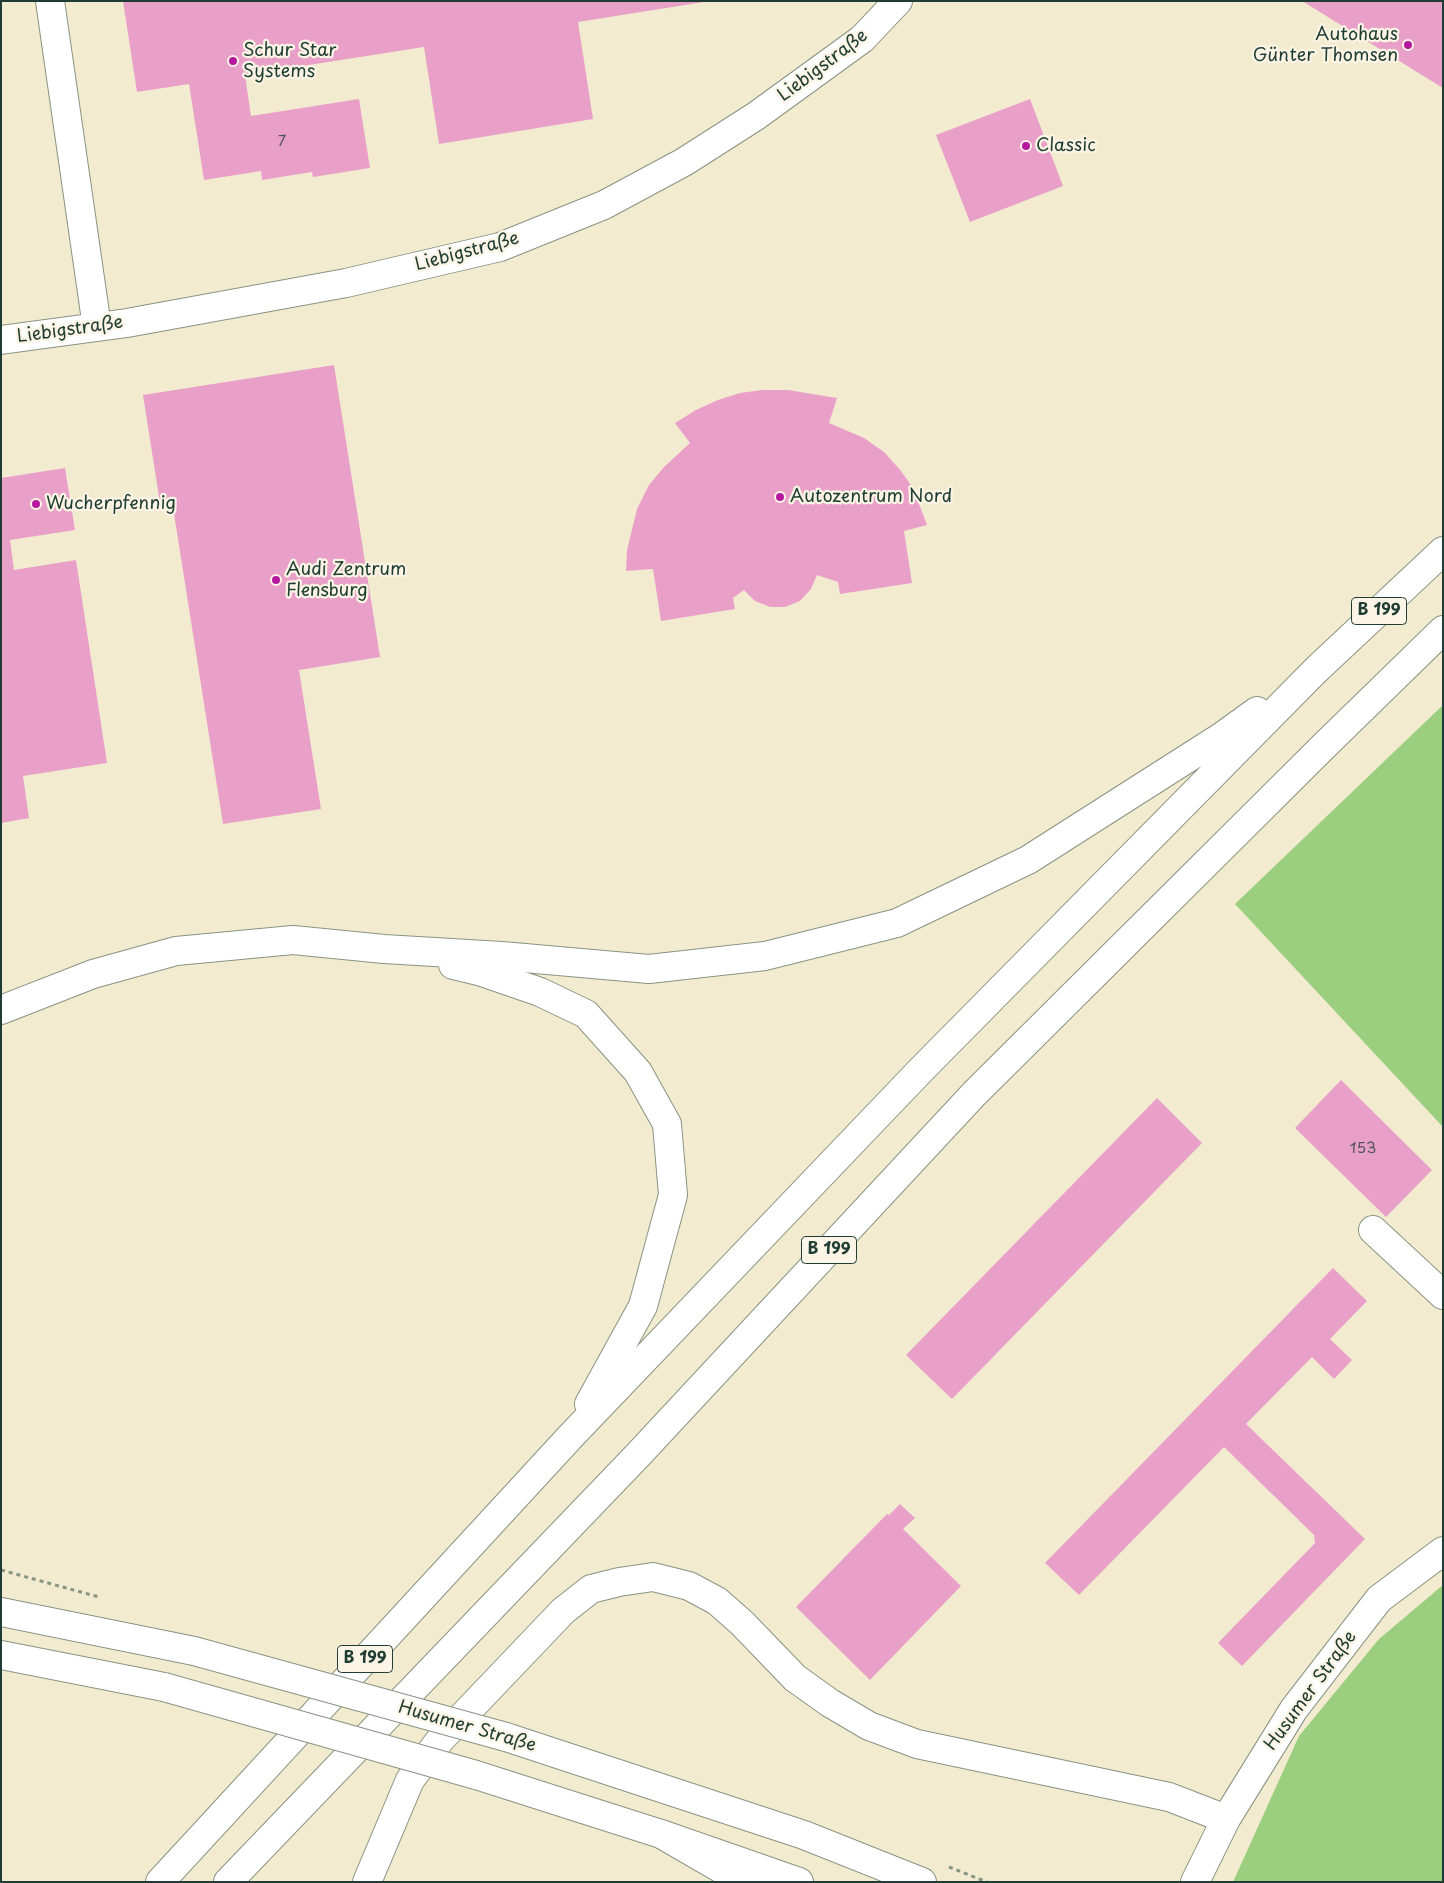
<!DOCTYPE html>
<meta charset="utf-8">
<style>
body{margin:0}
#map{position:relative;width:1444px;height:1883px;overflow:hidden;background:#f2ebd0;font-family:"Playpen Sans",sans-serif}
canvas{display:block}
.frame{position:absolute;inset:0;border:2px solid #1f3d34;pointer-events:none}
</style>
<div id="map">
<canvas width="1444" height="1883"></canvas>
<div class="frame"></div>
</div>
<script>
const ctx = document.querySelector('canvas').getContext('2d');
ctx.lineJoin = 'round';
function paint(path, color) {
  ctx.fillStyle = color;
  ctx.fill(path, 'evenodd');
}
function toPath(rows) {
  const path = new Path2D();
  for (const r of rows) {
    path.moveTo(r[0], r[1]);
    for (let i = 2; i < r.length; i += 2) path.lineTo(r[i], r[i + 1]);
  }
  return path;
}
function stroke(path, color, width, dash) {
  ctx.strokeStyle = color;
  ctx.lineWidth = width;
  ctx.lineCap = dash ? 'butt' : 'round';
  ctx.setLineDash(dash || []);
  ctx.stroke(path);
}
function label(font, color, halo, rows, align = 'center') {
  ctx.font = font + ' "Playpen Sans",sans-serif';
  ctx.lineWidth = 4.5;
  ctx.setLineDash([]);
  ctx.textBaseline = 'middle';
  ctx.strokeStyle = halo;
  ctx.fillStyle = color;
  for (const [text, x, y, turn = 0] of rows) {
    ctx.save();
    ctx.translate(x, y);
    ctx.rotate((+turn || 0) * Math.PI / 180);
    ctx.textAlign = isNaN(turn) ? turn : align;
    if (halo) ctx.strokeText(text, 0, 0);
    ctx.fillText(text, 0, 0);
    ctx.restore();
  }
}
paint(toPath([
 [1443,705,1443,1127,1235,904],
 [1443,1585,1443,1882,1233,1882,1299,1736,1379,1639]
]), '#9bce7e');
paint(toPath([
 [123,1,704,1,704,2,578,22,593,119,439,144,424,47,245,75,251,116,359,99,370,168,313,177,312,172,262,180,261,171,204,180,189,84,137,92],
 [1302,1,1443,1,1443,88],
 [1030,99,1063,186,970,222,936,135],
 [334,365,380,657,299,670,321,809,223,824,172,501,160,503,143,395],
 [762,390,788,390,837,398,829,423,864,438,884,452,901,471,913,488,927,525,904,531,912,583,840,594,838,582,817,575,811,589,800,601,785,607,770,607,755,601,744,590,733,598,735,609,661,621,653,569,626,571,627,550,637,509,649,485,664,467,690,443,675,423,696,410,718,400,740,393],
 [65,468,75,530,10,540,14,570,76,560,107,763,23,776,29,818,1,823,1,478],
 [1341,1080,1432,1170,1386,1217,1295,1128],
 [1157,1098,1202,1143,952,1399,906,1355],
 [1333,1268,1367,1301,1330,1339,1352,1360,1334,1379,1312,1357,1246,1424,1365,1539,1242,1666,1218,1643,1315,1543,1314,1535,1224,1447,1079,1595,1045,1563],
 [900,1504,915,1518,903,1529,961,1586,870,1680,796,1607,887,1514,889,1515]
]), '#e9a0c8');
const minor = toPath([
 [50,1,97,327],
 [1,340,127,323,346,283,500,247,604,205,684,162,756,116,862,39,898,1],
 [1373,1230,1443,1295],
 [367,1882,410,1780,440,1740,563,1611,591,1589,619,1582,653,1577,689,1586,717,1601,742,1623,795,1678,830,1703,869,1726,917,1744,1169,1797,1226,1819],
 [1195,1882,1226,1819,1294,1709,1379,1599,1443,1551]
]);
const major = toPath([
 [1,1612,194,1651],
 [1,1655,164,1687],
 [506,1737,804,1835,922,1882],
 [476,1775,661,1834,799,1882]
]);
const highway = toPath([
 [453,965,482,972,540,992,586,1014,638,1072,667,1124,673,1195,643,1306,589,1404],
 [1,1010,93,974,176,951,293,940,384,949,502,956,649,969,765,956,897,923,1028,860,1221,737,1257,711],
 [661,1834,744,1882],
 [160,1882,571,1436,920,1071,1316,670,1443,551],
 [228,1882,638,1455,974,1094,1326,744,1443,630]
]);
stroke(minor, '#889482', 30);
stroke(major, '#889482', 30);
stroke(highway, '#889482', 30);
stroke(toPath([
 [1,1570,99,1597],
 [949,1867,987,1882]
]), '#889482', 3, [4, 4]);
stroke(minor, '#fff', 28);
stroke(major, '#fff', 28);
stroke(highway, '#fff', 28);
const majorBridge = toPath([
 [194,1651,506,1737],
 [164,1687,476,1775]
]);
stroke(majorBridge, '#889482', 30, []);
stroke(majorBridge, '#fff', 28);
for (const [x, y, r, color] of [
 [1408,45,5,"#b5179e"],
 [233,61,5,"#b5179e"],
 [1026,146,5,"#b5179e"],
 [780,497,5,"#b5179e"],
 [36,504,5,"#b5179e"],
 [276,580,5,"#b5179e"]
]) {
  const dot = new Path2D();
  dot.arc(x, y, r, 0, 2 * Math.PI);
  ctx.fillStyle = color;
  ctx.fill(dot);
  stroke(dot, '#fcf5e5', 2);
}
label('15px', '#525659', null, [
 ["7",282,142],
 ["153",1363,1149]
]);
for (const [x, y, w] of [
 [1379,611,55],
 [829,1250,55],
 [365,1659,55]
]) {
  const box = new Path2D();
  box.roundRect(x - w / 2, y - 13.5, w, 27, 4);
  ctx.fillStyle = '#fcf5e5';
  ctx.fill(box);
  stroke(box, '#1f3d34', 1);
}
label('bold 16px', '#1f3d34', null, [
 ["B 199",1379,611],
 ["B 199",829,1250],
 ["B 199",365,1659]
]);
label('18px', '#1f3d34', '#fcf5e5', [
 ["Autohaus",1398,35,"right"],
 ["Günter Thomsen",1398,56,"right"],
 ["Schur Star",243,51],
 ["Systems",243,72],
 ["Classic",1036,146],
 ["Autozentrum Nord",790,497],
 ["Wucherpfennig",46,504],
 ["Audi Zentrum",286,570],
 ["Flensburg",286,591]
], 'left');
label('18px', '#1f3d34', '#fcf5e5', [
 ["Liebigstraße",823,66,-37],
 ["Liebigstraße",467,252,-15],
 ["Liebigstraße",70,330,-8],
 ["Husumer Straße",1311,1691,-54],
 ["Husumer Straße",467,1727,16]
]);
</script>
